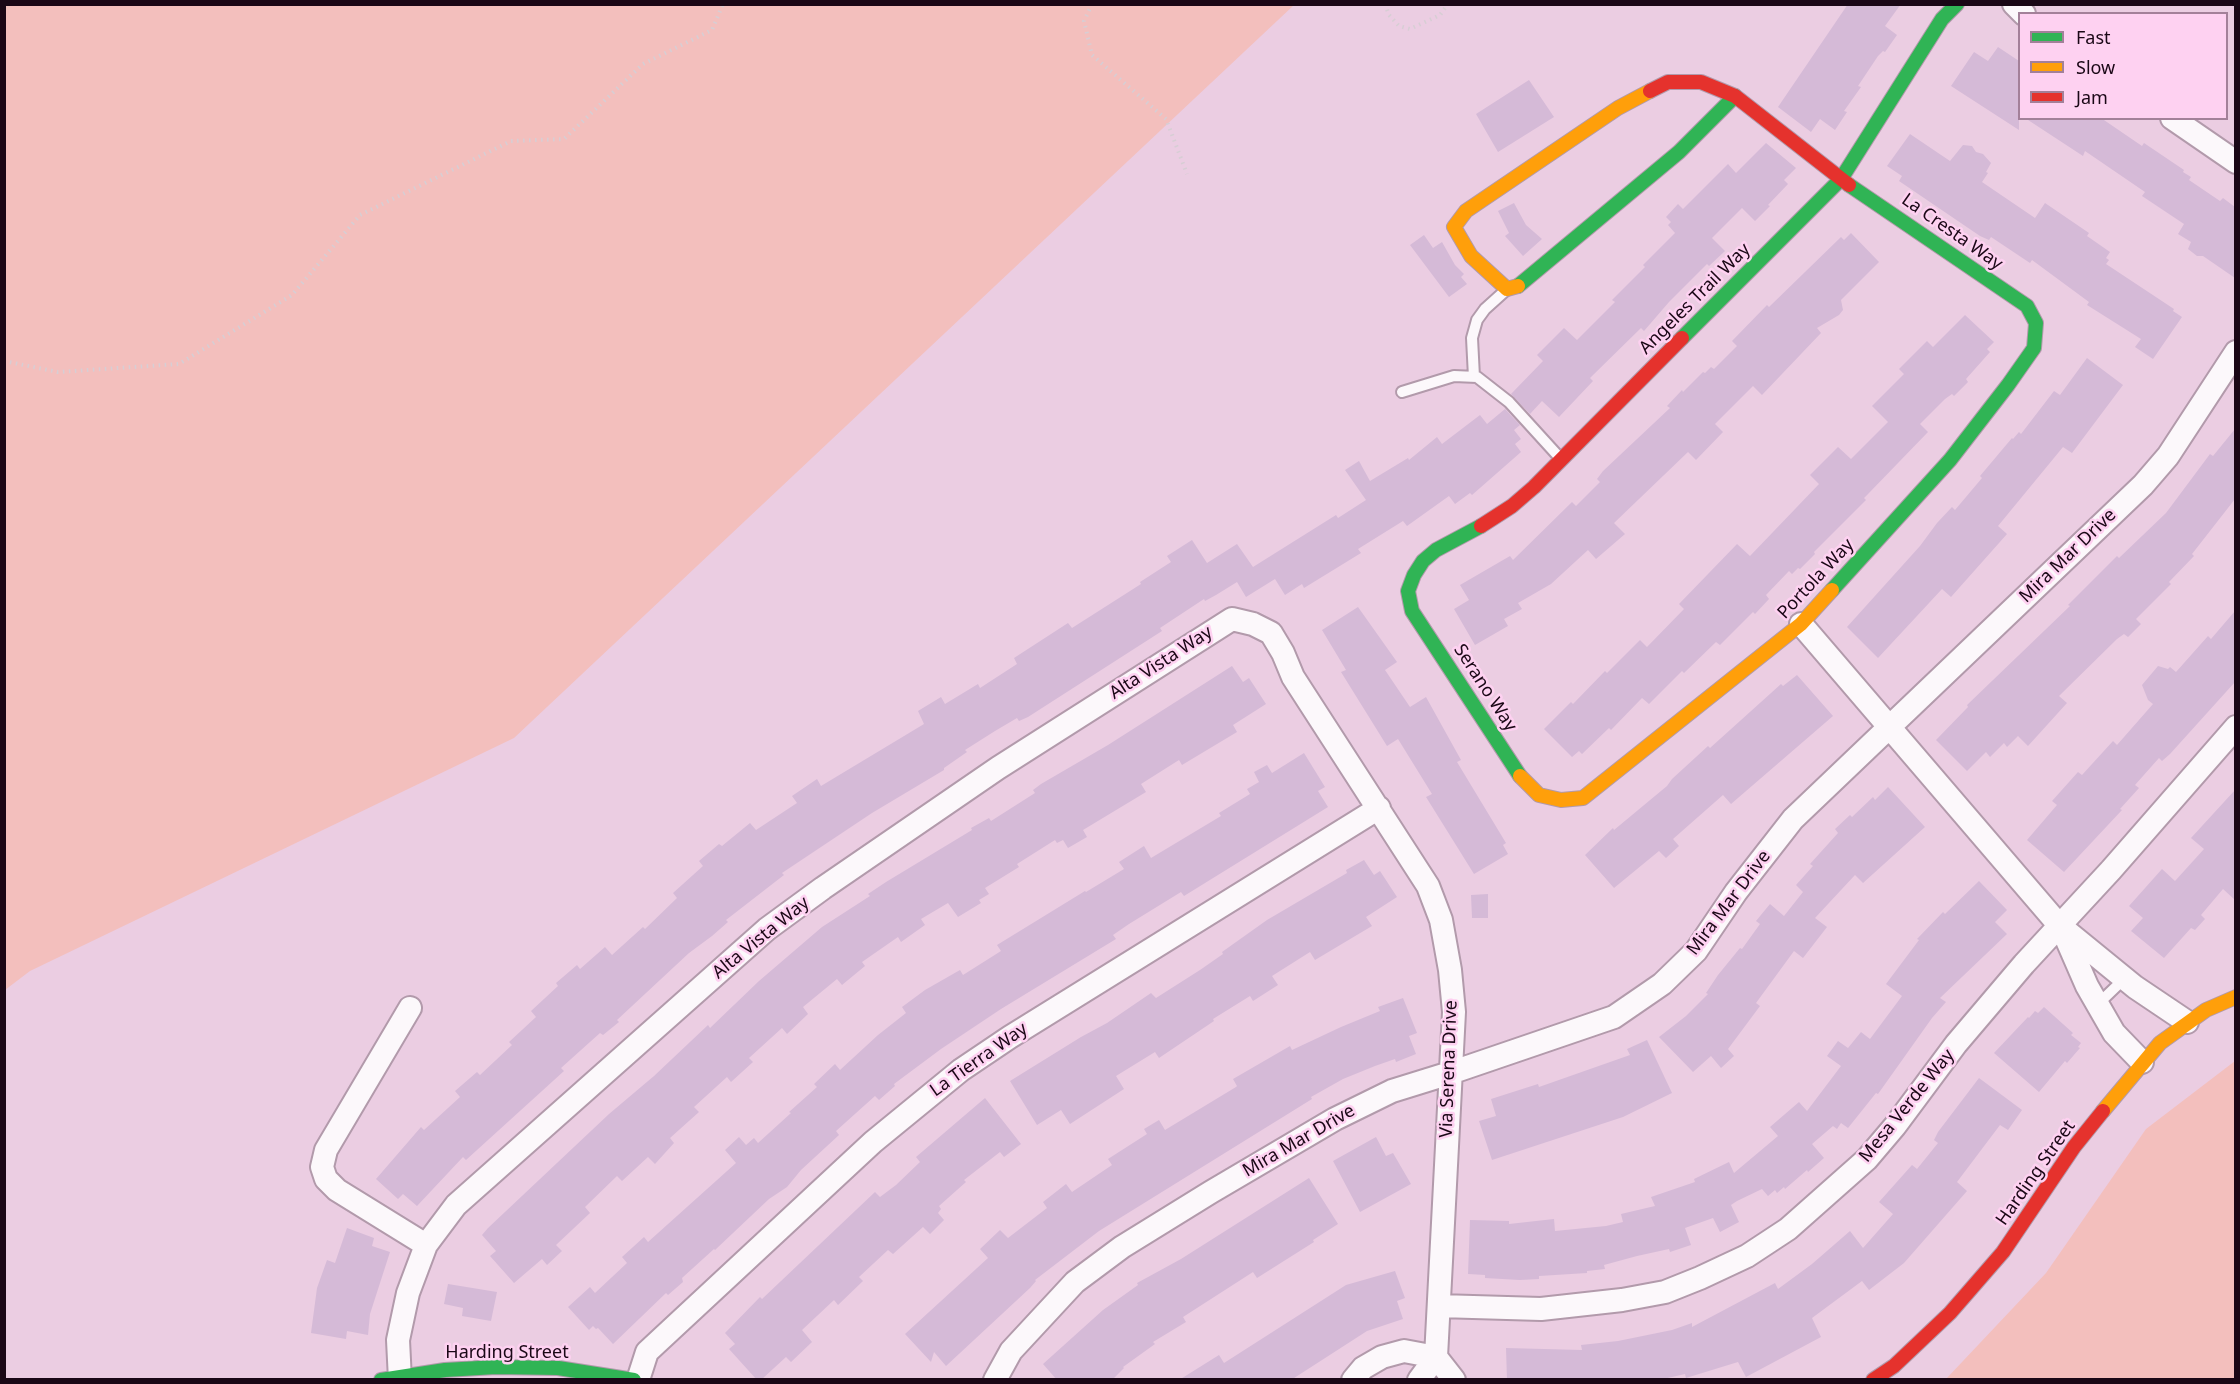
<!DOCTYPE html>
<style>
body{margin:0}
#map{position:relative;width:2240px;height:1384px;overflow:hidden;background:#ebcde2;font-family:"Noto Sans",sans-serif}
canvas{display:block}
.frame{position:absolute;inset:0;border:6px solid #1a0716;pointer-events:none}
.legend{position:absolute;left:2018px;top:12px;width:210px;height:108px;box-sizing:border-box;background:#fed1f1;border:2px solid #a38099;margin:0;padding:8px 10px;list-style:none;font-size:18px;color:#1a0716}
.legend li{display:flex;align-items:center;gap:12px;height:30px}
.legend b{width:30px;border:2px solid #a38099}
</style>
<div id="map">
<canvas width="2240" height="1384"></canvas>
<div class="frame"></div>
<ul class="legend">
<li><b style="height:8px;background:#30b455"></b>Fast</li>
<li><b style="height:8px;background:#ff9f0a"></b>Slow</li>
<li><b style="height:8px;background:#e5322d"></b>Jam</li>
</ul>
</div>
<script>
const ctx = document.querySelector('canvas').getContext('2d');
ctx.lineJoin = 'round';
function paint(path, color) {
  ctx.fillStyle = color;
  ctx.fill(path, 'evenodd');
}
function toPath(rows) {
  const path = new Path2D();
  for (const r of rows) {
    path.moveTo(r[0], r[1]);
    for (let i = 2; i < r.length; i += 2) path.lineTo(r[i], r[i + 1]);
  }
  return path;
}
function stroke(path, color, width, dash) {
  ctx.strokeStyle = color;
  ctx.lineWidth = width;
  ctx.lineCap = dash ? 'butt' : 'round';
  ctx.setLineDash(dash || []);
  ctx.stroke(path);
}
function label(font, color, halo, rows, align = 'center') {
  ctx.font = font + ' "Noto Sans",sans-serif';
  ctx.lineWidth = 5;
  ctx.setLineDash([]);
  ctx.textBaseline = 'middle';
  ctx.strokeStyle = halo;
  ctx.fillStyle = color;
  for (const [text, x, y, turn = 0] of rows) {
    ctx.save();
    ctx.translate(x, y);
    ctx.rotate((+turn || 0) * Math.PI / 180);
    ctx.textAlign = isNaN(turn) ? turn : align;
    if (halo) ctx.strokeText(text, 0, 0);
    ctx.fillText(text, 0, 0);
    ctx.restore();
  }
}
paint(toPath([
 [5,4,1294,4,1294,5,514,738,30,971,5,990],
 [2235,1061,2235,1379,1946,1379,2046,1273,2146,1129]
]), '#f3bfbd');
paint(toPath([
 [1848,4,1901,4,1885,26,1897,35,1885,52,1883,51,1878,56,1858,86,1861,87,1844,111,1847,112,1835,130,1820,119,1811,132,1778,107],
 [1998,47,2019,61,2019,130,1951,86,1974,52,1988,61],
 [1529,80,1554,117,1498,152,1476,114],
 [2025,118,2101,118,2142,146,2144,143,2184,170,2183,172,2191,177,2189,180,2220,201,2223,198,2235,207,2235,278,2203,256,2197,256,2188,249,2191,242,2178,234,2184,224,2142,196,2145,192,2085,151,2083,156],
 [1910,134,1950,161,1963,145,1972,146,1976,152,1983,154,1991,163,1986,172,1988,173,1982,182,2035,218,2045,203,2089,233,2087,236,2110,252,2106,258,2109,260,2106,264,2174,309,2173,311,2182,317,2153,359,2135,347,2141,339,2087,305,2089,302,2032,260,2030,263,1991,237,1989,240,1980,236,1899,181,1902,176,1887,166],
 [1766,143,1796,168,1784,180,1788,184,1768,205,1770,206,1755,221,1742,208,1712,238,1725,251,1709,266,1707,264,1669,302,1644,331,1641,328,1590,378,1593,381,1559,417,1542,401,1530,414,1511,394,1543,361,1537,355,1564,328,1577,340,1615,302,1612,300,1645,267,1643,265,1675,233,1668,225,1671,222,1666,217,1678,204,1683,209,1728,164,1736,173],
 [1514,203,1526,225,1542,239,1523,256,1505,236,1509,233,1498,211],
 [1851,233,1879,262,1841,300,1843,310,1839,315,1817,328,1821,333,1762,395,1753,386,1715,424,1723,432,1696,460,1688,452,1614,523,1625,534,1596,559,1588,550,1551,584,1518,603,1522,609,1504,619,1508,626,1475,645,1454,609,1469,600,1460,585,1510,556,1513,560,1572,502,1576,506,1600,482,1597,479,1603,471,1670,408,1667,406,1682,390,1683,392,1703,372,1705,373,1711,367,1714,369,1737,346,1732,341,1767,305,1769,307,1841,237,1844,240],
 [1424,235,1433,248,1442,242,1455,265,1464,274,1461,277,1467,284,1449,297,1410,245],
 [1965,315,1994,342,1987,349,1990,352,1966,379,1968,382,1954,396,1952,394,1945,399,1920,424,1928,432,1869,493,1864,498,1866,500,1814,552,1815,554,1800,569,1798,568,1792,574,1789,571,1766,595,1769,599,1755,614,1753,612,1720,645,1716,642,1684,673,1682,671,1649,704,1642,698,1611,730,1609,728,1582,754,1579,751,1572,757,1544,729,1571,702,1573,704,1605,671,1607,673,1640,640,1647,647,1684,609,1679,604,1737,544,1750,556,1819,484,1810,475,1838,447,1851,459,1888,422,1872,406,1904,374,1899,369,1927,341,1933,347],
 [2087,358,2123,385,2072,453,2063,447,1998,526,2007,534,1951,597,1942,589,1878,658,1847,627,1920,546,1937,523,1952,507,1955,510,1982,478,1980,476,2012,438,2013,439,2019,432,2021,434,2054,391,2060,395],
 [1505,409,1520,425,1514,430,1521,439,1515,444,1521,452,1472,495,1470,493,1455,504,1449,496,1407,526,1403,521,1358,549,1361,553,1304,588,1302,584,1285,595,1275,579,1246,597,1237,582,1216,595,1205,601,1204,599,1160,628,1162,631,1028,717,1019,721,1017,718,995,731,965,750,967,752,944,768,944,770,872,813,782,873,784,875,726,920,728,922,712,936,689,953,617,1020,619,1022,603,1035,600,1033,561,1068,564,1071,466,1160,463,1157,417,1206,403,1194,398,1199,376,1179,421,1127,424,1130,460,1097,455,1091,477,1072,480,1075,512,1045,509,1042,536,1017,531,1011,558,986,556,983,577,965,580,969,605,947,612,955,643,927,645,929,677,898,673,893,703,866,699,861,719,844,722,846,750,823,756,830,797,803,792,796,817,779,821,786,924,724,918,711,941,697,945,704,978,684,980,688,1017,664,1014,658,1068,623,1072,628,1141,584,1140,582,1171,562,1167,556,1192,540,1207,563,1237,544,1253,567,1336,515,1338,518,1366,500,1345,470,1359,461,1370,481,1408,458,1409,460,1437,437,1442,444,1480,415,1487,424],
 [2235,429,2235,499,2192,554,2194,556,2169,582,2171,584,2136,619,2141,624,2128,637,2124,634,2117,639,2059,696,2067,703,2028,746,2018,736,2007,747,2004,743,1990,757,1986,752,1967,771,1936,740,1968,707,1967,705,2070,606,2068,605,2117,556,2119,558,2166,513,2210,454,2213,456],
 [1358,607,1397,662,1385,670,1410,707,1426,697,1461,760,1457,762,1506,843,1503,845,1508,854,1474,874,1426,797,1432,794,1398,739,1387,746,1341,672,1346,670,1322,630],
 [2235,611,2235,682,2170,754,2162,761,2159,758,2135,785,2139,788,2120,809,2122,810,2064,872,2027,840,2057,805,2052,801,2078,772,2082,775,2113,741,2117,745,2153,704,2148,700,2142,685,2158,666,2168,669,2170,667,2176,672,2208,636,2211,639],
 [1232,666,1243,682,1249,678,1266,704,1233,725,1237,732,1182,765,1179,760,1141,784,1146,792,1083,830,1087,837,1068,848,1063,840,1057,843,1055,840,1017,864,1019,867,985,888,989,894,979,900,981,903,958,917,948,903,921,919,925,925,901,942,898,937,862,962,865,966,842,985,837,979,803,1007,808,1014,787,1034,782,1028,749,1058,753,1062,731,1082,727,1077,694,1107,699,1112,670,1138,674,1143,655,1164,648,1157,622,1181,617,1176,585,1207,590,1213,556,1245,562,1251,547,1265,542,1259,514,1283,490,1256,496,1251,482,1235,488,1228,609,1114,654,1076,708,1025,710,1028,759,981,822,927,870,896,868,894,886,882,972,830,971,828,989,818,991,821,1035,793,1033,790,1041,784,1108,745],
 [1797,675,1833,716,1731,804,1723,795,1673,839,1679,846,1666,858,1659,851,1614,888,1585,855,1613,828,1614,830,1667,786,1672,779,1708,746,1710,748,1781,684,1783,686],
 [1304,753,1325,787,1318,791,1328,807,1184,896,1181,892,1129,924,1113,935,1116,939,1001,1009,941,1049,894,1084,895,1086,879,1100,875,1096,836,1131,839,1135,801,1170,787,1187,769,1199,715,1250,714,1249,682,1278,683,1282,668,1295,666,1293,613,1344,598,1328,596,1329,593,1326,589,1330,568,1307,590,1287,595,1293,627,1263,622,1257,644,1237,648,1242,736,1163,725,1150,739,1137,746,1145,754,1138,758,1143,791,1113,789,1112,817,1087,814,1084,835,1064,840,1070,878,1035,906,1013,902,1007,925,990,960,970,963,975,1001,951,997,945,1085,891,1086,892,1124,869,1119,862,1144,846,1151,858,1221,816,1219,813,1250,794,1247,789,1259,782,1254,772,1267,765,1272,773],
 [1888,787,1925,827,1863,883,1855,875,1815,918,1827,927,1803,958,1794,951,1756,1003,1760,1006,1728,1049,1734,1056,1721,1068,1711,1056,1693,1072,1659,1037,1686,1016,1708,994,1706,993,1718,975,1740,948,1742,949,1760,924,1756,921,1770,904,1784,916,1803,892,1796,885,1813,866,1810,864,1838,833,1835,829,1850,815,1852,817,1873,797,1875,800],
 [2235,790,2235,900,2223,889,2201,915,2205,919,2195,930,2191,928,2164,958,2131,931,2143,918,2129,906,2162,869,2175,881,2204,849,2191,838],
 [1364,860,1374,875,1380,871,1397,897,1366,917,1372,926,1315,960,1310,952,1272,976,1278,985,1253,1001,1250,996,1213,1019,1214,1021,1159,1058,1155,1052,1116,1076,1124,1089,1070,1124,1061,1110,1037,1125,1010,1081,1081,1037,1107,1023,1151,993,1156,998,1200,970,1223,954,1222,952,1267,920,1347,873,1346,870],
 [1979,881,2007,910,1995,922,2007,934,1940,998,1946,1002,1932,1018,1878,1094,1876,1093,1848,1128,1841,1123,1837,1129,1833,1126,1812,1144,1824,1158,1808,1172,1807,1170,1785,1189,1784,1187,1777,1193,1775,1190,1768,1196,1762,1189,1737,1201,1731,1205,1739,1222,1720,1232,1713,1218,1685,1228,1691,1245,1670,1252,1669,1249,1637,1256,1604,1265,1605,1269,1587,1271,1587,1273,1539,1276,1539,1279,1520,1280,1485,1278,1485,1275,1468,1274,1470,1220,1509,1221,1509,1224,1554,1219,1555,1231,1606,1226,1623,1222,1621,1214,1655,1206,1651,1197,1695,1182,1694,1179,1729,1162,1734,1173,1778,1136,1770,1127,1799,1102,1807,1111,1841,1066,1827,1056,1838,1041,1848,1048,1861,1032,1870,1039,1902,996,1886,984,1919,940,1917,939,1943,912,1945,914],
 [1488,894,1488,918,1472,918,1471,895],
 [1403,998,1417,1033,1409,1036,1416,1054,1396,1062,1395,1059,1375,1066,1343,1079,1311,1097,1312,1099,1099,1231,1035,1280,1036,1281,1030,1288,946,1366,934,1352,931,1362,905,1334,988,1258,980,1249,1000,1230,1008,1238,1047,1208,1043,1202,1066,1184,1072,1192,1112,1165,1108,1159,1147,1134,1144,1129,1159,1120,1165,1130,1236,1087,1237,1086,1233,1079,1290,1046,1292,1050,1341,1027,1380,1011,1378,1007],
 [2044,1007,2073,1033,2071,1035,2081,1043,2078,1047,2080,1048,2067,1063,2065,1061,2039,1092,1994,1053,2028,1017,2029,1018,2035,1011,2038,1013],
 [1647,1040,1672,1093,1623,1117,1492,1160,1479,1121,1496,1116,1491,1099,1538,1084,1539,1087,1630,1055,1627,1049],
 [1979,1078,2022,1110,2008,1130,2000,1125,1957,1182,1967,1191,1904,1263,1869,1290,1862,1281,1812,1318,1821,1337,1746,1377,1738,1362,1686,1378,1685,1374,1659,1380,1507,1380,1506,1348,1582,1350,1581,1345,1618,1341,1672,1330,1692,1323,1692,1327,1775,1283,1778,1289,1812,1264,1850,1231,1863,1248,1893,1214,1879,1202,1912,1165,1917,1169,1938,1143,1934,1140,1938,1132],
 [985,1098,1021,1144,1004,1157,1000,1152,964,1180,966,1182,939,1206,941,1209,938,1213,944,1220,930,1234,923,1227,893,1254,888,1250,859,1277,863,1281,838,1305,834,1300,802,1330,812,1342,791,1362,786,1357,761,1380,757,1380,729,1349,735,1344,725,1333,760,1297,762,1299,875,1192,880,1197,896,1185,920,1162,916,1157],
 [1376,1137,1386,1156,1393,1153,1411,1184,1360,1212,1333,1161],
 [1309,1178,1338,1224,1313,1240,1314,1242,1257,1278,1253,1272,1183,1317,1186,1322,1153,1342,1155,1344,1123,1367,1124,1368,1112,1380,1057,1380,1043,1364,1103,1310,1138,1285,1137,1283,1181,1259],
 [347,1228,374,1238,372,1246,390,1252,370,1314,368,1335,347,1331,346,1339,311,1333,317,1288,327,1260,335,1263],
 [1395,1271,1405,1298,1397,1301,1403,1319,1367,1331,1291,1380,1179,1380,1219,1355,1224,1363,1346,1285],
 [448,1284,497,1292,491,1321,462,1316,463,1308,444,1304]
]), '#d5bad7');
const lane = toPath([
 [1474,377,1472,338,1477,320,1485,309,1505,291],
 [1402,392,1454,376,1477,377,1509,402,1560,458],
 [2098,1004,2124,979]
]);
const street = toPath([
 [2014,4,2024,14],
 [2172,118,2236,162],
 [1801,624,2059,925,2135,987,2187,1022],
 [2063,931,2087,986,2114,1033,2142,1062],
 [410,1008,326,1150,322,1167,326,1179,337,1190,426,1245],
 [1439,1306,1541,1309,1622,1300,1665,1292,1700,1278,1747,1256,1788,1229,1867,1159,1895,1126,1956,1044,2024,964,2111,870,2236,727],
 [1436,1357,1454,1380],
 [400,1380,398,1340,408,1293,426,1245,456,1205,767,929,823,888,998,768,1232,619,1253,624,1271,633,1283,653,1293,677,1428,886,1441,920,1450,970,1454,1012,1436,1357,1419,1380],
 [638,1380,647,1352,873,1142,961,1070,1010,1037,1379,808],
 [995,1380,1011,1351,1075,1282,1122,1247,1211,1192,1335,1119,1392,1091,1450,1073,1614,1017,1662,984,1696,951,1736,892,1793,819,2143,485,2168,456,2236,352],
 [1353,1380,1363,1368,1382,1357,1404,1351,1436,1357]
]);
const fast = toPath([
 [1518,286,1679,152,1735,96],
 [1682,338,1841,179,1942,19,1957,4],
 [1481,526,1436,550,1423,561,1414,575,1408,591,1412,611,1520,776],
 [1832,590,1950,460,2008,385,2034,348,2036,323,2027,306,1849,185],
 [381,1380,445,1370,496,1367,558,1368,634,1380]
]);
const slow = toPath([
 [1518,286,1507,289,1471,256,1454,227,1466,211,1618,108,1650,91],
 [1520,776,1539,795,1561,800,1583,798,1801,624,1832,590],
 [2103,1111,2160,1043,2206,1010,2236,997]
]);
const jam = toPath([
 [1650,91,1668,82,1701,82,1735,96,1849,185],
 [1481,526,1512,506,1534,487,1682,338],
 [1873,1380,1894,1366,1950,1313,2003,1252,2074,1147,2103,1111]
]);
stroke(lane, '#b29aab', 14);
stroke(street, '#b29aab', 26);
stroke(fast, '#b29aab', 16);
stroke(slow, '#b29aab', 16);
stroke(jam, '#b29aab', 16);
stroke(toPath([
 [1092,4,1084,21,1092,55,1166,119,1187,174],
 [1385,4,1389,15,1399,26,1410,29,1440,15,1448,4],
 [4,361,58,372,179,364,292,295,360,215,511,141,564,139,643,64,712,30,723,4]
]), '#d7ced4', 4, [1.5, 4.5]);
stroke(lane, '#fcf8fb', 10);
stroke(street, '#fcf8fb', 22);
stroke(fast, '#30b455', 14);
stroke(slow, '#ff9f0a', 14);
stroke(jam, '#e5322d', 14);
label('18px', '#1a0716', '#fed1f1', [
 ["La Cresta Way",1952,232,35],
 ["Angeles Trail Way",1695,299,-45],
 ["Mira Mar Drive",2068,556,-44],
 ["Portola Way",1816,579,-47],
 ["Alta Vista Way",1161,663,-33],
 ["Serano Way",1485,688,57],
 ["Mira Mar Drive",1729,903,-53],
 ["Alta Vista Way",761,938,-39],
 ["La Tierra Way",979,1060,-35],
 ["Via Serena Drive",1449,1069,-88],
 ["Mesa Verde Way",1907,1106,-51],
 ["Mira Mar Drive",1299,1141,-30],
 ["Harding Street",2036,1173,-55],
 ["Harding Street",507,1353]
]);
</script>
